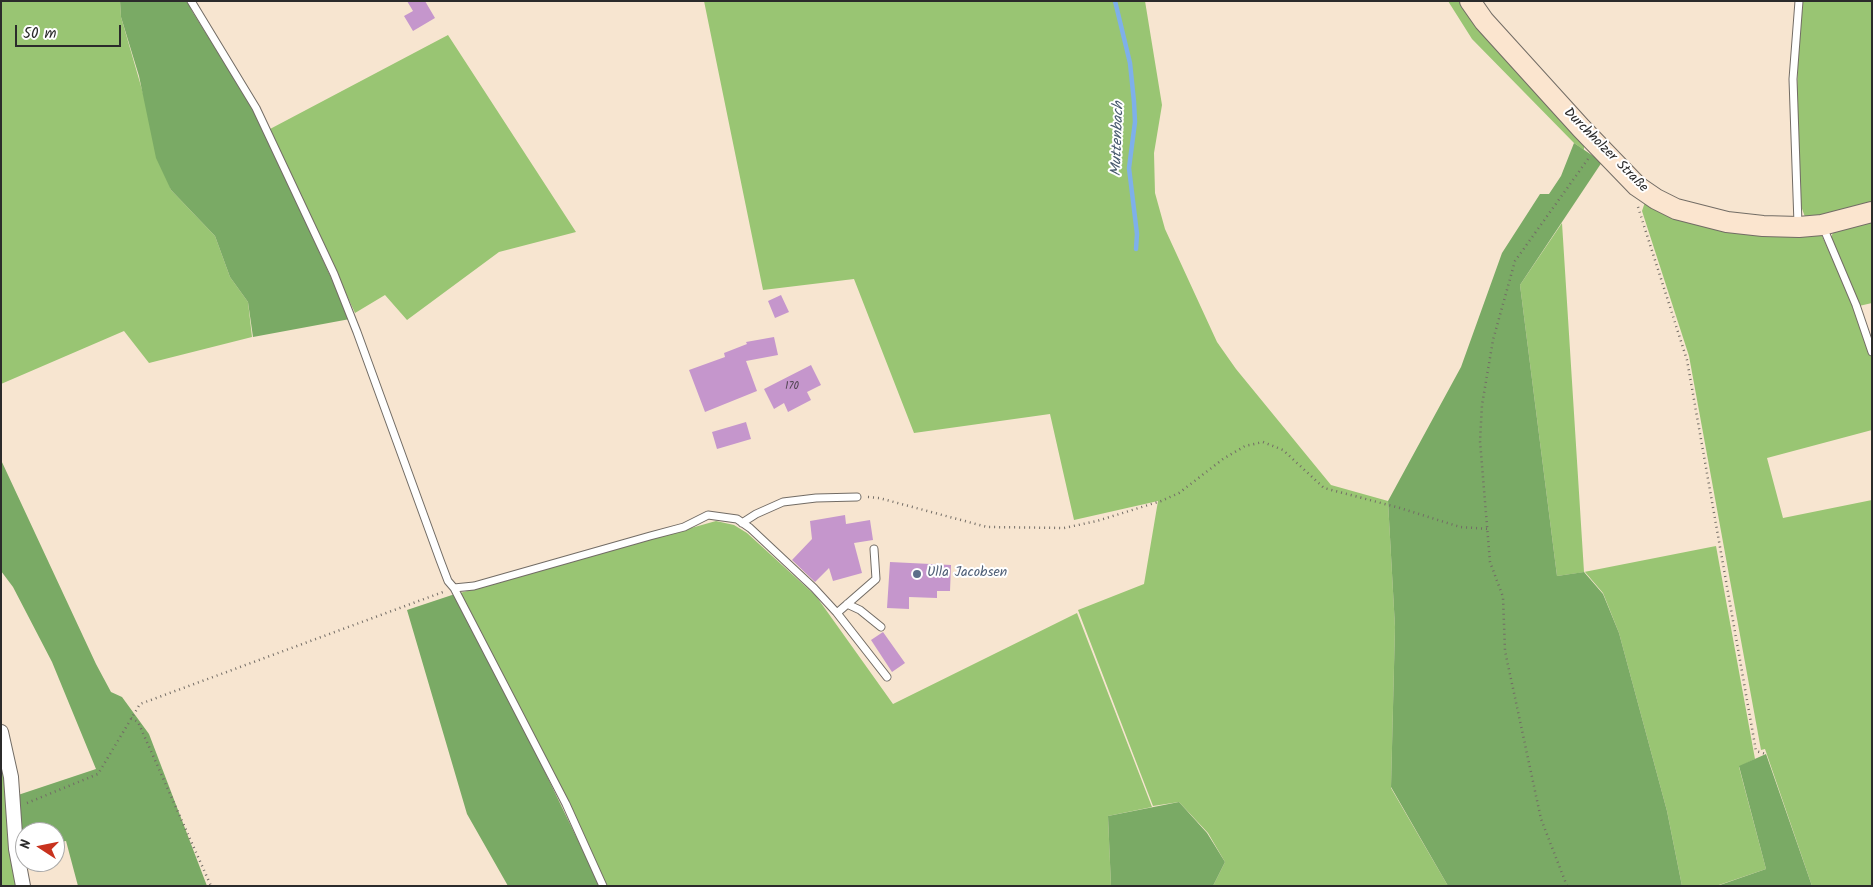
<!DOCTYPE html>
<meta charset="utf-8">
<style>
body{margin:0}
#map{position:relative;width:1873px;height:887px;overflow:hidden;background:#f7e5d0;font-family:Kalam,sans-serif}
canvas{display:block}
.frame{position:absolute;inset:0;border:2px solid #2b2b2b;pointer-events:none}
.north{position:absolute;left:15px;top:822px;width:50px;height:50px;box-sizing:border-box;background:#fff;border:1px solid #aaa;border-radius:50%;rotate:281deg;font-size:14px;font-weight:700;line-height:20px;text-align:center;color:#2b2b2b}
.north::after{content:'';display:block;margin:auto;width:18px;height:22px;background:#c8321e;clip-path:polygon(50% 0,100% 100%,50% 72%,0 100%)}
.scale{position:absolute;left:15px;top:25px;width:106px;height:22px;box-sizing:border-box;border:2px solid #2b2b2b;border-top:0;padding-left:6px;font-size:15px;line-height:18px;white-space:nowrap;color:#2b2b2b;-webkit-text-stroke:4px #fff;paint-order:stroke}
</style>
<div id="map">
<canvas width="1873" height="887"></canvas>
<div class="frame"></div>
<div class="north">N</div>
<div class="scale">50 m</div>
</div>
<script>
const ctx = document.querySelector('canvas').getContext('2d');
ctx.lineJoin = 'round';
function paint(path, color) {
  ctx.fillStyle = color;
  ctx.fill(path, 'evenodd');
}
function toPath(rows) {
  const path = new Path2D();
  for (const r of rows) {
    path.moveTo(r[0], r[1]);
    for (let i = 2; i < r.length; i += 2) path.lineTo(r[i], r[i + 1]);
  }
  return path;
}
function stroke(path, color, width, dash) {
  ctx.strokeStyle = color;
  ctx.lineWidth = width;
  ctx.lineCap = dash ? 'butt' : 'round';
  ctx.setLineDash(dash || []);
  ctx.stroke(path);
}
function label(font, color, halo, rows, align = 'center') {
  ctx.font = font + ' Kalam,sans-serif';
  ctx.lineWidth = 4;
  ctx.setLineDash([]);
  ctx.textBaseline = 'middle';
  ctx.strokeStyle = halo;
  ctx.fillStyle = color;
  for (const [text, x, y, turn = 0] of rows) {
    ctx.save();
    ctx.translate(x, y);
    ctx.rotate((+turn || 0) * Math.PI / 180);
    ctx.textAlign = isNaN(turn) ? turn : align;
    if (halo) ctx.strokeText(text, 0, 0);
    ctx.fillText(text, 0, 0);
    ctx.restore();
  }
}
paint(toPath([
 [1,1,120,1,121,17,171,190,215,236,230,277,248,302,252,337,149,363,124,331,1,384],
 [704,1,1145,1,1162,105,1154,153,1155,193,1165,229,1217,342,1236,369,1331,485,1388,501,1395,627,1391,788,1448,886,1213,886,1225,862,1208,833,1179,802,1153,806,1078,610,1144,584,1158,501,1074,520,1050,414,914,433,854,279,763,290],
 [1448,1,1462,1,1584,144,1584,150,1574,143,1472,39],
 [1803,1,1872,1,1872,203,1820,217,1805,217,1801,206,1797,93,1798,56],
 [448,35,576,232,499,252,407,320,385,295,355,313,270,129],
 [1646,199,1822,236,1855,308,1872,358,1872,430,1767,458,1783,518,1872,500,1872,886,1812,886,1765,749,1761,750,1689,356,1642,211],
 [1872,219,1872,303,1859,306,1832,243,1832,235,1835,228],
 [1562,223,1584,572,1716,546,1755,759,1739,767,1766,869,1716,886,1682,886,1667,811,1619,633,1603,593,1585,572,1557,576,1520,285],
 [716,521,734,525,747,533,816,596,893,704,1077,613,1152,807,1108,816,1111,886,607,886,460,593],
 [1,751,19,886,1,886]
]), '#99c573');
paint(toPath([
 [120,1,189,1,192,11,254,110,350,319,253,337,248,302,230,277,215,236,171,190,156,158,139,76,121,17],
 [1574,143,1602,162,1520,285,1557,576,1584,572,1603,594,1619,633,1667,811,1682,886,1448,886,1391,787,1395,627,1388,501,1461,367,1502,253,1540,194,1549,194,1561,176],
 [1,460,96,664,111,692,122,697,149,734,207,886,78,886,66,841,55,843,55,832,25,832,25,848,18,849,18,795,96,769,52,662,13,587,1,571],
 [455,594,516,712,600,886,508,886,467,814,407,610],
 [1766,754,1812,886,1717,886,1766,869,1739,766],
 [1179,802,1207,833,1225,862,1213,886,1111,886,1108,816]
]), '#7aaa65');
stroke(toPath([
 [1115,1,1130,63,1134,102,1135,122,1129,168,1137,234,1136,249]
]), '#7eb0ea', 4.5);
paint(toPath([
 [407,1,425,1,435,18,413,31,404,16,413,11],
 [781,295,789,312,775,318,768,301],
 [774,337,778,355,746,361,757,391,705,412,689,370,725,357,724,353,747,344,746,342],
 [811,365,821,385,807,392,811,400,788,412,784,403,774,409,764,389],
 [746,422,751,439,717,449,712,432],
 [845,515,846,524,870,520,873,540,854,543,862,573,833,581,829,568,815,582,792,560,812,539,810,521],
 [890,562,951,565,950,591,937,591,937,598,909,597,909,609,887,608],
 [883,632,905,663,892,672,871,640]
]), '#c596cc');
const service = toPath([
 [191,1,256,108,334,274,357,332,440,560,448,581,454,588,474,586,650,536,684,527,708,515,737,519,750,528,814,588,837,613,876,579,874,549],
 [1798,224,1793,79,1799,1],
 [1823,227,1856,305,1872,352],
 [742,523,756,514,783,502,816,498,857,497],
 [454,588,566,804,603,886],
 [847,604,860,610,881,627],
 [837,613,887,677]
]);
const minor = toPath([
 [1,732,11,777,16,849,23,886]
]);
const secondary = toPath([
 [1470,1,1484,21,1581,128,1637,186,1656,199,1676,209,1727,222,1763,226,1799,227,1822,225,1872,212]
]);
stroke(service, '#726c65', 9);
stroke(minor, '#726c65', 16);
stroke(secondary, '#726c65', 22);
stroke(toPath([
 [1638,207,1687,360,1756,751,1766,754],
 [868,497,879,498,987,527,1064,528,1097,521,1161,501,1179,493,1223,459,1245,446,1263,442,1283,450,1324,488,1400,508,1460,527,1489,529],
 [131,718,138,722,211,886],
 [27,803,98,774,140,704,443,592],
 [1567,886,1541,819,1505,651,1503,597,1490,562,1480,441,1482,405,1493,340,1515,261,1588,159]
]), '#726c65', 2.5, [1, 4]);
stroke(service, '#fff', 7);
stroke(minor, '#fff', 14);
stroke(secondary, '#fbe5cf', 20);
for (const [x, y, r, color] of [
 [917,574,5,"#5c6f8a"]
]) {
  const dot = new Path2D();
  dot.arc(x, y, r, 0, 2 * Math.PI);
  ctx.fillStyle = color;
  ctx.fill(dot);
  stroke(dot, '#fff', 2);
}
label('11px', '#524653', null, [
 ["170",792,387]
]);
label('14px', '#2b2b2b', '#fff', [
 ["Durchholzer Straße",1605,151,45]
]);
label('14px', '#4e5e75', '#fff', [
 ["Ulla Jacobsen",927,574]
], 'left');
label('italic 15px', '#485a6e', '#fff', [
 ["Muttenbach",1119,139,-88]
]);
</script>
